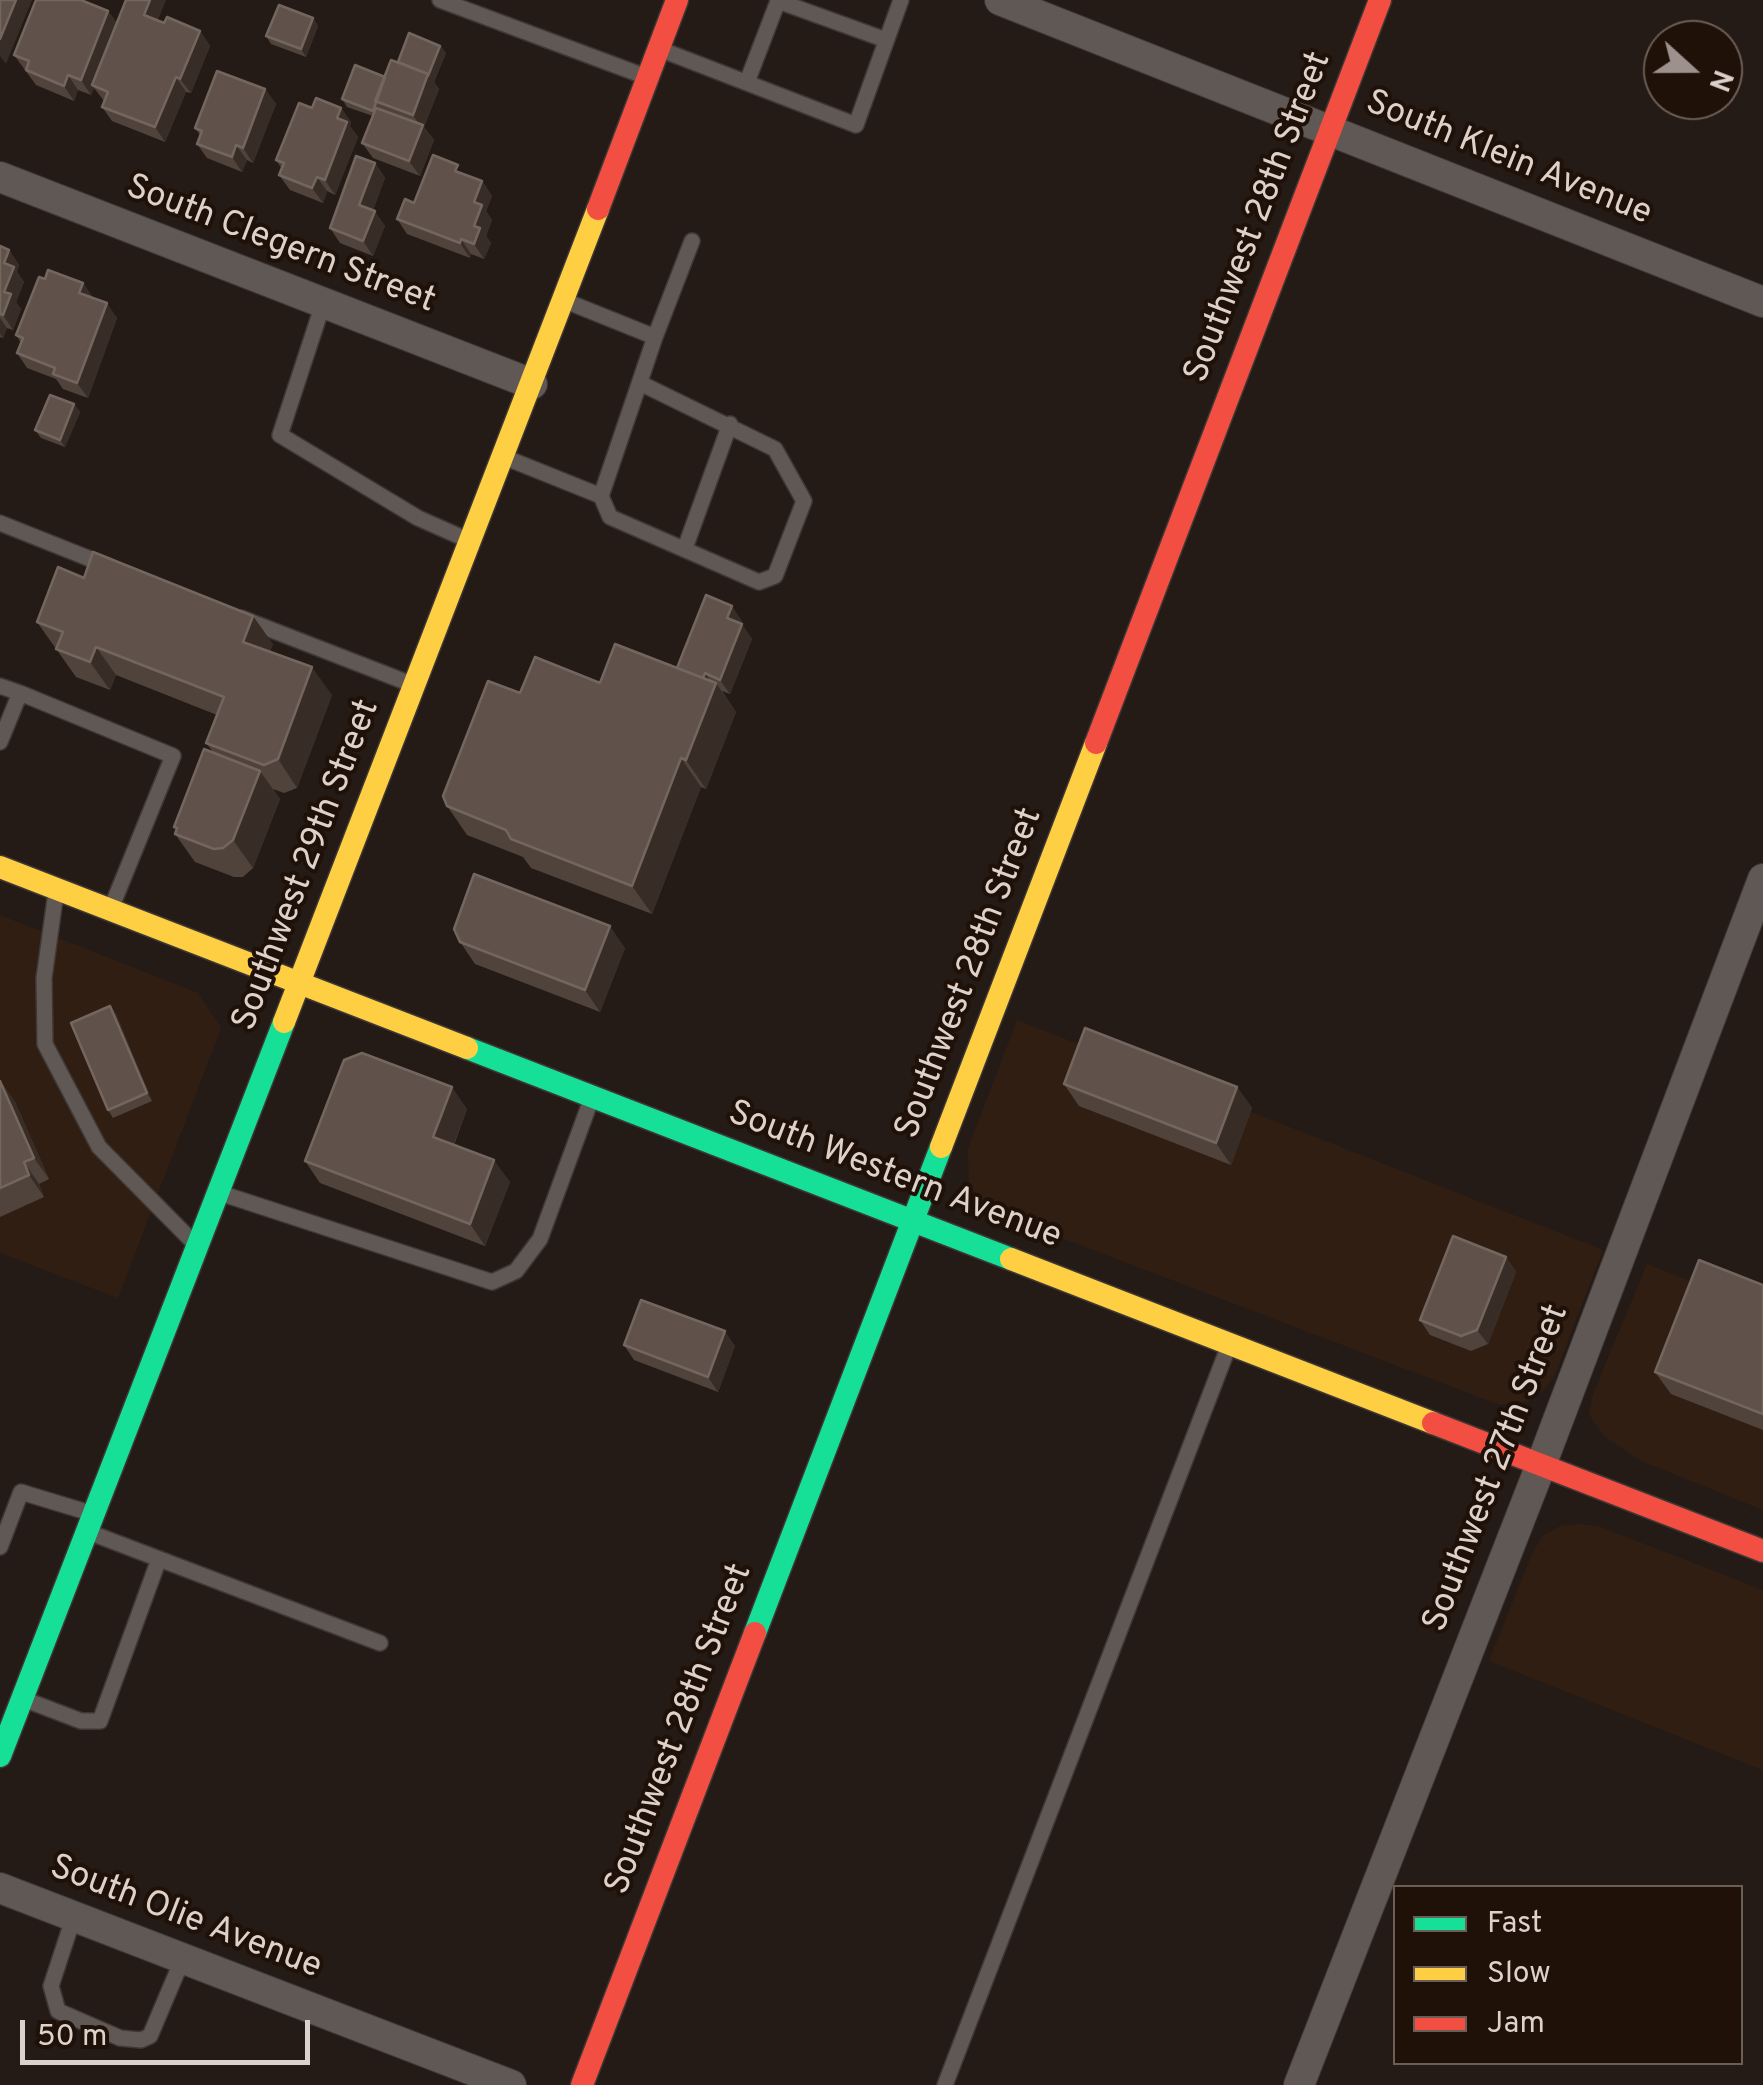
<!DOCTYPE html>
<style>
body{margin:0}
#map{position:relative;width:1763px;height:2085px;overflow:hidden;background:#241b17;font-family:Overpass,sans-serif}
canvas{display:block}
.legend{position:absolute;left:1393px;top:1885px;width:350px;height:180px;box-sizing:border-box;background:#201108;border:2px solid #6b5e56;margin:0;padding:12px 18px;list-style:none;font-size:30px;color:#dcd1cb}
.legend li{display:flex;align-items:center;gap:20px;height:50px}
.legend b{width:50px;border:2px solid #6b5e56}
.north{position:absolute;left:1643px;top:20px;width:100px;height:100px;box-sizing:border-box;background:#201108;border:2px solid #6b5e56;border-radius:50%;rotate:111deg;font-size:28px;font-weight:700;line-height:40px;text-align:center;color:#dcd1cb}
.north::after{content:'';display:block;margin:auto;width:35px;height:45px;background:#9c918c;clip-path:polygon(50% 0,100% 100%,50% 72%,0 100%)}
.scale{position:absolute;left:20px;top:2020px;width:290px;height:45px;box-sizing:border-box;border:5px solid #dcd1cb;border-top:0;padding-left:12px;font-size:30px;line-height:35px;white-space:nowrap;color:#dcd1cb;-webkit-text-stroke:8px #201108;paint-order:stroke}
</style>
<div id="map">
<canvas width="1763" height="2085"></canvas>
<ul class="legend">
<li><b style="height:12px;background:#16e098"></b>Fast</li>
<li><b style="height:12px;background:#ffcf43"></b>Slow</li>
<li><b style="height:12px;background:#f24e42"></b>Jam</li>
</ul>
<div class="north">N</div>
<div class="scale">50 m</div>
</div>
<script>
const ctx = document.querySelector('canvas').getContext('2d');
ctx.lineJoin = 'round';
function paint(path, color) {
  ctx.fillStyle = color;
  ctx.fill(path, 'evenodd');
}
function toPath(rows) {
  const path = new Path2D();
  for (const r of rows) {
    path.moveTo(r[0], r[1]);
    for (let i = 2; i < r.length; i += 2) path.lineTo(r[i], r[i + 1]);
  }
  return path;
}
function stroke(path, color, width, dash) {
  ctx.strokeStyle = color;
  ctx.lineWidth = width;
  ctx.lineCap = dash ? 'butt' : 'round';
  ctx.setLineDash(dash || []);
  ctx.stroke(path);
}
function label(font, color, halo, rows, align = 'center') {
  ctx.font = font + ' Overpass,sans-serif';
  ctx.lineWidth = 8;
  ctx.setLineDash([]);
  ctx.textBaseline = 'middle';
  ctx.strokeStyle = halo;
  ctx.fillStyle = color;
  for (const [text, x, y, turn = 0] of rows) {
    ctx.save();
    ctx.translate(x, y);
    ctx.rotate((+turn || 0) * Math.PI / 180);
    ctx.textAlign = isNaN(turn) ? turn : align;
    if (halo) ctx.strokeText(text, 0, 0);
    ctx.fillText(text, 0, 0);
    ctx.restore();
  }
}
paint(toPath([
 [0,915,198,993,221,1028,118,1298,0,1253],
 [1017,1020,1603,1250,1554,1377,1543,1391,1528,1401,1500,1405,988,1210,969,1184,968,1149],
 [1647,1264,1763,1310,1763,1510,1641,1461,1605,1437,1589,1415,1593,1394],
 [1579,1524,1598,1526,1763,1590,1763,1770,1489,1661,1533,1551,1543,1536,1560,1526]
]), '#311e12');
const lane = toPath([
 [440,0,644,76],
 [662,50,856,125,901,0],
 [747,82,778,1,886,40],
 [323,304,280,435,418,518,470,541],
 [655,337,692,241],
 [504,457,601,496,655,337,568,302],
 [601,496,610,517,759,582,775,576,804,501,775,449,640,383],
 [0,523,108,566],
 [685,548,730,424],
 [241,618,411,684],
 [0,686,20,693],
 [0,742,20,693,173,756,112,906],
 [56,892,44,978,45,1044,99,1147,196,1245],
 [220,1193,492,1282,516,1271,540,1239,591,1100],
 [91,1533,380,1643],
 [0,1547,21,1492,90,1513],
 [26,1700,81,1721,100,1721,159,1559],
 [74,1916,51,1986,58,2011,120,2038,141,2040,150,2036,183,1958],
 [945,2085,1228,1348]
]);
const street = toPath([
 [1000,0,1763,302],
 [0,177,532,384],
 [0,1888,511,2085],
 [1299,2085,1541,1465,1763,879]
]);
const fast = toPath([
 [467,1048,1011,1259],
 [755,1633,941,1147],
 [0,1756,284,1022]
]);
const slow = toPath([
 [0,867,467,1048],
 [284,1022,598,209],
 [941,1147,1096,743],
 [1011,1259,1433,1423]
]);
const jam = toPath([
 [598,209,677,0],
 [1096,743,1380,0],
 [1433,1423,1763,1551],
 [582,2085,755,1633]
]);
stroke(lane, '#3e3734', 18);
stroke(street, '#3e3734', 32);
stroke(fast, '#3e3734', 25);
stroke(slow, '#3e3734', 25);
stroke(jam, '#3e3734', 25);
stroke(lane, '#605854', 15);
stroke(street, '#605854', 30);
stroke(fast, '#16e098', 22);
stroke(slow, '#ffcf43', 22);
stroke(jam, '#f24e42', 22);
paint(toPath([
 [108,11,117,23,158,21,200,31,210,46,191,93,186,92,165,142,112,121,102,107,104,101,94,88,91,95,78,90,74,101,36,85,14,55],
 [313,18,318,26,306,57,271,44,266,36],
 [440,46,446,53,434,82,439,89,424,127,434,140,420,176,373,158,362,143,373,116,347,107,342,99,385,77,398,62],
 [265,89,276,104,253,163,247,160,242,172,207,158,197,144,200,135,195,128],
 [312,108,341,108,351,122,350,126,358,137,335,195,327,191,323,203,290,190,279,175,282,169,276,160],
 [375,163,385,178,373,210,385,226,373,256,340,243,330,228],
 [465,175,482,181,492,196,486,211,492,220,486,236,491,243,484,259,471,254,470,258,407,234,397,219,414,203],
 [0,246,9,250,19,265,17,272,24,282,16,302,21,309,13,330,7,328,3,338,0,337],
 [45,279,83,283,93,298,117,318,88,398,63,389,56,379,27,368,17,353,21,343,16,335],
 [74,404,80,412,65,447,41,438,35,430],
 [84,578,273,644,270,651,332,695,297,788,284,793,273,789,280,799,253,868,243,877,234,877,195,862,175,834,177,830,174,827,213,752,206,743,217,715,116,675,110,690,76,677,37,622],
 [742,621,741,624,752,639,730,694,722,691,736,712,706,789,701,787,652,914,531,868,523,857,467,835,447,806,520,693,600,683,677,668],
 [460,942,625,948,600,1012,475,964],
 [110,1006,116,1014,152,1101,113,1118,108,1110],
 [0,1081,15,1102,49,1179,39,1184,44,1197,0,1217],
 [1064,1084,1237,1087,1252,1108,1231,1165,1079,1106],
 [467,1109,454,1145,510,1182,485,1246,320,1183,305,1161],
 [1506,1257,1516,1272,1488,1344,1471,1351,1430,1335,1420,1320],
 [1763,1285,1763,1430,1671,1394,1655,1372],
 [624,1345,735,1346,718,1392,634,1360]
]), '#50433b');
paint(toPath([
 [16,0,32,0,6,64,0,56,0,39],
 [150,0,166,0,154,30,144,15],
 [108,11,119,26,92,85,94,88,91,95,81,80],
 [313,18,318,26,306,57,301,49],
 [200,31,210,46,191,93,180,79],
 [440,46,446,53,434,82,439,89,424,127,434,140,420,176,409,161,422,129,413,115],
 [68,75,78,90,74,101,64,86],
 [176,77,186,92,165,142,155,127],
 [265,89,276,104,253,163,243,148],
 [341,108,351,122,350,126,358,137,335,195,325,180,337,118],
 [236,145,247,160,242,172,232,157],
 [375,163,385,178,369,220,359,205],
 [317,177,327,191,323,203,312,188],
 [482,181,492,196,486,211,492,220,486,236,491,243,484,259,474,244,474,202],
 [375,211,385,226,373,256,363,241],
 [461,239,471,254,470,258,460,243],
 [9,250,19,265,17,272,24,282,16,302,21,309,13,330,3,315,4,263],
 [83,283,93,298,79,293],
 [107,303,117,318,88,398,77,383],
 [0,318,7,328,3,338,0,334],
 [74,404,80,412,65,447,60,440],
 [732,606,742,621,738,633,727,618],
 [253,616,273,644,263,670,243,642],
 [742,624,752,639,730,694,720,680],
 [96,647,116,675,110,690,90,662],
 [312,667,332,695,297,788,278,759],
 [705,673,715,688,716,683,736,712,706,789,686,760,701,684],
 [681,758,701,787,652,914,632,886],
 [260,771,280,799,253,868,233,840],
 [610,926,625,948,600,1012,585,990],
 [110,1006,116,1014,152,1101,147,1093],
 [0,1081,15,1102,49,1179,34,1158],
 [452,1087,467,1109,448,1159,433,1137],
 [1237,1087,1252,1108,1231,1165,1216,1143],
 [494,1160,510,1182,485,1246,470,1224],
 [24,1162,39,1184,44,1197,29,1175],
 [1506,1257,1516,1272,1488,1344,1477,1330],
 [725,1331,735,1346,718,1392,708,1377]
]), '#382c26');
const building = toPath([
 [0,0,16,0,0,39,0,0],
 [36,0,81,0,108,11,81,80,68,75,64,86,26,70,29,61,14,55,36,0],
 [126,0,150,0,144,15,164,23,167,17,200,31,180,79,176,77,155,127,102,107,108,92,92,85,126,0],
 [279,5,313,18,301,49,266,36,279,5],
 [409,33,440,46,428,76,428,74,398,62,409,33],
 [391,60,428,74,413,115,375,101,391,60],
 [355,65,385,77,373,111,342,99,355,65],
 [217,71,265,89,243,148,236,145,232,157,197,144,202,131,195,128,217,71],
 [316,98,341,108,337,118,347,122,325,180,317,177,312,188,279,175,284,163,276,160,299,103,312,108,316,98],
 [376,108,423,125,409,161,362,143,376,108],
 [433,155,458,165,455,171,482,181,474,202,482,205,474,226,480,228,474,244,461,239,460,243,397,219,405,199,414,203,433,155],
 [356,156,375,163,359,205,375,211,363,241,330,228,356,156],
 [0,246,9,250,4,263,14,267,4,292,11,294,3,315,0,314,0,246],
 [48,270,83,283,79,293,107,303,77,383,53,374,55,368,17,353,23,338,16,335,39,277,45,279,48,270],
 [50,395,74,404,60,440,35,430,50,395],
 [93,552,253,616,243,642,312,667,278,759,264,765,206,743,224,697,96,647,90,662,56,649,63,632,37,622,58,567,84,578,93,552],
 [706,595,732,606,727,618,742,624,720,680,705,673,703,678,677,668,706,595],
 [615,644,716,683,686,760,681,758,632,886,511,839,506,830,447,806,443,796,488,681,520,693,535,657,600,683,615,644],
 [204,749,260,771,233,840,223,848,214,849,175,834,177,828,174,827,204,749],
 [474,874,610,926,585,990,460,942,454,929,474,874],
 [110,1006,147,1093,108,1110,71,1023,110,1006],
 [1085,1028,1237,1087,1216,1143,1064,1084,1085,1028],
 [362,1053,452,1087,433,1137,494,1160,470,1224,305,1161,344,1060,362,1053],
 [0,1081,34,1158,24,1162,29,1175,0,1188,0,1081],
 [1453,1236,1506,1257,1477,1330,1461,1336,1420,1320,1453,1236],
 [1699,1260,1763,1285,1763,1414,1655,1372,1699,1260],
 [641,1300,725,1331,708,1377,624,1345,641,1300]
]);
paint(building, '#60524a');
stroke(building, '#73665e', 2.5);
label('35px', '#dcd1cb', '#201108', [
 ["South Klein Avenue",1508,160,22],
 ["Southwest 28th Street",1260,218,-69],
 ["South Clegern Street",280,246,21],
 ["Southwest 29th Street",308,866,-69],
 ["Southwest 28th Street",971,974,-69],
 ["South Western Avenue",894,1177,21],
 ["Southwest 27th Street",1498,1469,-69],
 ["Southwest 28th Street",681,1730,-69],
 ["South Olie Avenue",185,1919,21]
]);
</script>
